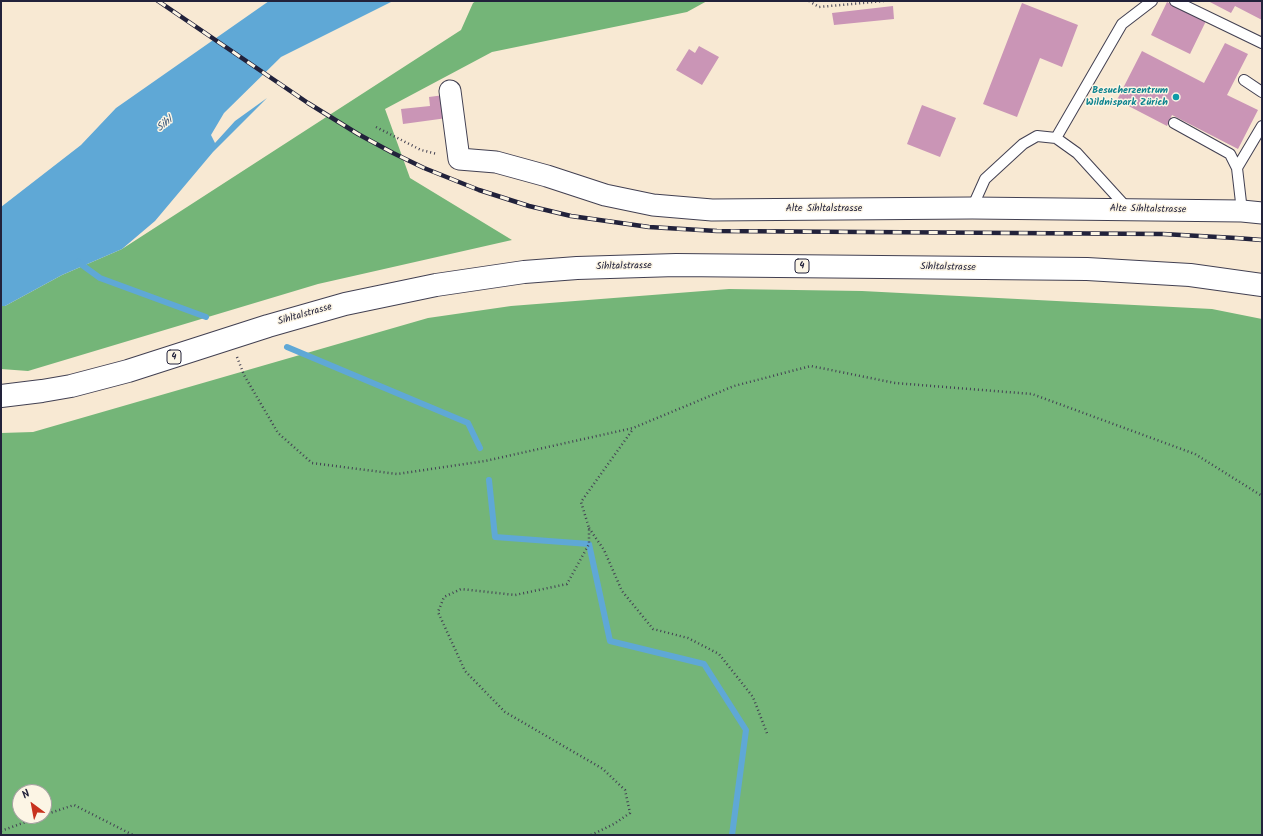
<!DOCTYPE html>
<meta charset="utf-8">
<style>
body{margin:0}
#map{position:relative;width:1263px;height:836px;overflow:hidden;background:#f8e9d3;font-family:Kalam,sans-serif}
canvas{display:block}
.frame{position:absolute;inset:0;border:2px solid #22223b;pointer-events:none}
.north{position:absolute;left:12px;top:784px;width:40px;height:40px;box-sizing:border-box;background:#fcf5e5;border:1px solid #a5a1a1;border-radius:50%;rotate:328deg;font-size:11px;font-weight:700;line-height:16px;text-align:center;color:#22223b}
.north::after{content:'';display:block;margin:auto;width:14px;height:18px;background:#c8321e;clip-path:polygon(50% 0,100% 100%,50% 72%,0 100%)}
</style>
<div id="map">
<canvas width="1263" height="836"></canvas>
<div class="frame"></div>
<div class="north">N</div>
</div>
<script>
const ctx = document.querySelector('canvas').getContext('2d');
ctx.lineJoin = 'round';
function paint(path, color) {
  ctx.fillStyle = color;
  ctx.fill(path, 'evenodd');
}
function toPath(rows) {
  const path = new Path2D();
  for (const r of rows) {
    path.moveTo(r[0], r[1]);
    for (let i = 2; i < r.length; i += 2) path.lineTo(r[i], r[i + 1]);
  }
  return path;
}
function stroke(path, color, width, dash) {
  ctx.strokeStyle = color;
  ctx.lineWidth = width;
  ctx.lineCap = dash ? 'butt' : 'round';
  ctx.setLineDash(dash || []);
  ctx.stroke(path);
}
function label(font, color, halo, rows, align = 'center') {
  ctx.font = font + ' Kalam,sans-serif';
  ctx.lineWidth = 3;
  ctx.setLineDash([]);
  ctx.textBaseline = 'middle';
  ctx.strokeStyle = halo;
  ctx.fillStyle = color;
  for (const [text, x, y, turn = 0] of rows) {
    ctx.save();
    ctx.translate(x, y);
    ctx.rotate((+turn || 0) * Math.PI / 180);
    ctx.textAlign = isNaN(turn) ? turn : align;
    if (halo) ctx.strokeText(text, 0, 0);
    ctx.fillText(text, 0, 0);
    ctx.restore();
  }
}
paint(toPath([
 [476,1,707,1,687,12,492,52,385,109,410,178,512,240,318,284,28,371,1,369,1,306,5,306,62,275,122,249,461,30,473,3],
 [729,289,862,291,1212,309,1262,319,1262,835,1,835,1,433,33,432,428,318,511,306],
 [20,792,44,792,44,816,20,816]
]), '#74b578');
paint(toPath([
 [269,1,393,1,281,57,224,113,211,135,215,143,235,121,267,98,213,152,155,221,122,249,62,275,5,306,1,306,1,207,81,145,116,108]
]), '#5fa8d6');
stroke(toPath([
 [78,262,100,278,206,317],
 [287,347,468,423,480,448],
 [489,480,495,537,589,544,610,641,704,664,746,730,732,835]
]), '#5fa8d6', 6);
paint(toPath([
 [1208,1,1262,1,1262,20,1235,6,1231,13],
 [1167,2,1206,21,1190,54,1151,35],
 [1022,3,1078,25,1062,67,1040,58,1017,117,983,104],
 [893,6,894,19,834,25,832,13],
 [1225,43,1248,54,1227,95,1258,110,1238,149,1172,115,1167,126,1117,100,1142,51,1204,83],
 [699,46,719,57,702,85,676,70,689,49,695,53],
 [444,95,447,118,403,124,401,109,430,106,429,97],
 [922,105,956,118,940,157,907,144]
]), '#ca95b6');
const lane = toPath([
 [1175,1,1262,43],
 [1244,80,1262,92],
 [1174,123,1230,154,1237,168],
 [1056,138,1122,24,1152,1],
 [972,208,985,179,1023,144,1037,136,1056,138,1077,153,1128,209],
 [1242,211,1237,168,1262,126]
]);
const street = toPath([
 [450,91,459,159,496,162,547,176,605,195,653,205,712,210,972,208,1242,211,1262,213]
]);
const primary = toPath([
 [1,396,42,391,71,386,128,371,268,326,345,304,436,285,524,272,577,268,676,265,1087,269,1190,275,1262,285]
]);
stroke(lane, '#424052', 12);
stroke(street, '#424052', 23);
stroke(primary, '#424052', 24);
stroke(toPath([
 [809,1,819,7,884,1],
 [376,127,421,150,437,154],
 [237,357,244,375,278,433,312,463,397,474,485,461,633,428,734,386,811,366,895,383,1032,394,1195,454,1262,496],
 [589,528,604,550,622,591,653,629,688,638,719,654,753,697,768,736],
 [44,815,74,805,133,835],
 [1,831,42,816],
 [591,835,614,824,630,813,625,790,603,769,505,712,465,671,438,612,444,597,461,589,515,595,567,584,589,544,589,528,581,502,633,429]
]), '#424052', 2.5, [1, 3]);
stroke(lane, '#fff', 10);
stroke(street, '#fff', 21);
stroke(primary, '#fff', 22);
const rail = toPath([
 [158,1,308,103,358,134,393,153,424,168,479,190,529,206,571,216,649,227,717,231,1163,234,1236,238,1262,240]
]);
stroke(rail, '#22223b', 4.5);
stroke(rail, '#fcf5e5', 3, [9]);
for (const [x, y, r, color] of [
 [1176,97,4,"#0f9aa8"]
]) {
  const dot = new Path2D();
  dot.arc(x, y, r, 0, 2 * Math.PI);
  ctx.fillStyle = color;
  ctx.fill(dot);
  stroke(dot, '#fcf5e5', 1.5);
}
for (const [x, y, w] of [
 [802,266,14],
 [174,357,14]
]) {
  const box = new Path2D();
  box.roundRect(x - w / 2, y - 7, w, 14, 3);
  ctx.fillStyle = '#fcf5e5';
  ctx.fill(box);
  stroke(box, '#22223b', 1);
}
label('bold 9px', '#22223b', null, [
 ["4",802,266],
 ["4",174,357]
]);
label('bold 10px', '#0d838f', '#fcf5e5', [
 ["Besucherzentrum",1168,91],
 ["Wildnispark Zürich",1168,103]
], 'right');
label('10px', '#22223b', '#fcf5e5', [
 ["Alte Sihltalstrasse",824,209],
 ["Alte Sihltalstrasse",1148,210,1],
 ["Sihltalstrasse",624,267,-1],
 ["Sihltalstrasse",948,268,1],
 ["Sihltalstrasse",305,315,-16]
]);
label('italic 11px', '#3a5879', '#fcf5e5', [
 ["Sihl",165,125,-38]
]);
</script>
